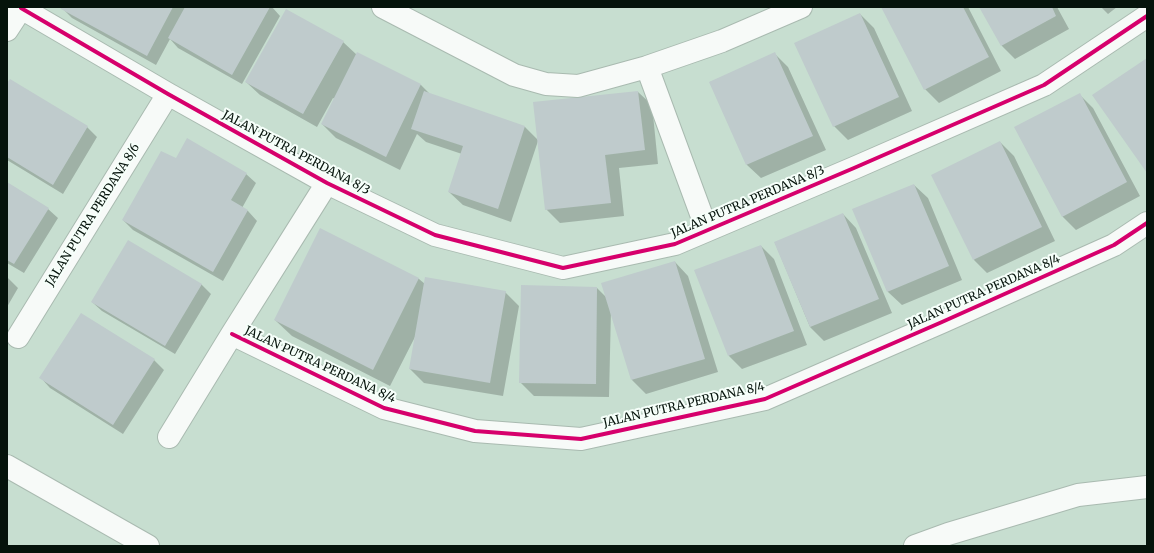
<!DOCTYPE html>
<style>
body{margin:0}
#map{position:relative;width:1154px;height:553px;overflow:hidden;background:#c7ded0;font-family:Merriweather,serif}
canvas{display:block}
.frame{position:absolute;inset:0;border:8px solid #05130b;pointer-events:none}
</style>
<div id="map">
<canvas width="1154" height="553"></canvas>
<div class="frame"></div>
</div>
<script>
const ctx = document.querySelector('canvas').getContext('2d');
ctx.lineJoin = 'round';
function paint(path, color) {
  ctx.fillStyle = color;
  ctx.fill(path, 'evenodd');
}
function toPath(rows) {
  const path = new Path2D();
  for (const r of rows) {
    path.moveTo(r[0], r[1]);
    for (let i = 2; i < r.length; i += 2) path.lineTo(r[i], r[i + 1]);
  }
  return path;
}
function stroke(path, color, width, dash) {
  ctx.strokeStyle = color;
  ctx.lineWidth = width;
  ctx.lineCap = dash ? 'butt' : 'round';
  ctx.setLineDash(dash || []);
  ctx.stroke(path);
}
function label(font, color, halo, rows, align = 'center') {
  ctx.font = font + ' Merriweather,serif';
  ctx.lineWidth = 4;
  ctx.setLineDash([]);
  ctx.textBaseline = 'middle';
  ctx.strokeStyle = halo;
  ctx.fillStyle = color;
  for (const [text, x, y, turn = 0] of rows) {
    ctx.save();
    ctx.translate(x, y);
    ctx.rotate((+turn || 0) * Math.PI / 180);
    ctx.textAlign = isNaN(turn) ? turn : align;
    if (halo) ctx.strokeText(text, 0, 0);
    ctx.fillText(text, 0, 0);
    ctx.restore();
  }
}
paint(toPath([
 [61,7,272,7,280,16,242,84,178,48,170,39,156,65,72,18],
 [882,7,968,7,1001,71,939,103,925,89],
 [980,7,1057,7,1069,29,1015,59,1002,46],
 [1101,7,1117,7,1108,14],
 [860,14,874,28,912,111,848,140,834,126],
 [343,42,357,55,357,54,421,85,430,94,525,127,538,140,638,92,652,105,658,164,619,168,624,216,560,223,546,209,538,141,511,222,463,205,449,192,462,154,426,142,417,134,400,170,336,138,322,124,335,99,333,98,317,127,260,95,246,82],
 [775,54,788,67,826,150,761,178,747,165,710,82],
 [7,85,87,127,97,137,63,194,7,160],
 [1079,94,1093,108,1140,196,1076,230,1062,216],
 [1000,142,1014,156,1055,241,987,273,974,260],
 [176,160,246,174,256,183,242,208,248,211,257,221,223,281,133,230,123,220],
 [7,183,48,209,58,218,24,273,7,263],
 [914,185,928,198,962,280,902,305,888,292,854,210],
 [843,214,856,228,892,313,824,341,810,327,775,243],
 [321,230,419,279,425,284,505,292,519,306,503,396,424,383,410,369,416,335,390,386,292,336,275,320],
 [761,246,774,259,807,345,742,369,729,356,696,270],
 [675,262,688,276,718,372,646,394,632,380,611,310,609,397,534,396,520,382,597,288,607,298],
 [7,277,18,288,7,307],
 [201,284,211,294,175,354,102,311,92,302],
 [154,360,164,370,123,434,50,388,41,378]
]), '#0003');
paint(toPath([
 [60,7,173,7,147,56,61,9],
 [185,7,270,7,232,75,168,38],
 [881,7,963,7,989,57,924,90],
 [979,7,1052,7,1056,16,1001,46],
 [286,9,344,41,303,114,245,82],
 [860,13,899,97,833,127,794,43],
 [357,52,421,84,386,157,321,124],
 [775,52,813,136,746,165,709,82],
 [1147,58,1147,173,1092,95],
 [10,79,88,126,53,185,7,157,7,83],
 [424,91,525,126,498,209,448,192,463,146,411,129],
 [638,91,645,150,605,155,611,203,545,210,533,102],
 [1080,93,1127,182,1062,217,1014,127],
 [187,138,247,173,231,200,248,210,213,272,122,220,161,151,176,158],
 [1000,141,1042,227,973,260,931,175],
 [7,182,49,208,14,264,7,260],
 [914,184,949,266,887,292,852,209],
 [843,213,879,299,810,327,774,242],
 [320,228,419,278,373,370,274,320],
 [128,240,202,284,165,346,91,302],
 [761,245,794,331,728,356,694,270],
 [675,261,705,359,631,380,601,283],
 [425,277,506,291,490,383,409,369],
 [521,285,597,287,596,384,519,383],
 [81,313,155,359,113,425,39,378]
]), '#bfcbcc');
const street = toPath([
 [383,7,514,75,546,84,578,86,647,67,722,41,801,7],
 [21,8,168,94,327,183,435,235,563,268,675,244,854,168,1044,85,1147,16],
 [7,30,22,7],
 [647,67,707,230],
 [232,334,384,408,475,431,581,439,765,399,942,322,1114,245,1147,223],
 [18,337,168,94],
 [169,437,232,334,327,183],
 [7,466,148,546],
 [915,546,948,534,1078,495,1147,487]
]);
stroke(street, '#a9bab0', 24);
stroke(street, '#f7faf8', 22);
stroke(toPath([
 [21,8,168,94,327,183,435,235,563,268,675,244,854,168,1044,85,1147,16],
 [232,334,384,408,475,431,581,439,765,399,942,322,1114,245,1147,223]
]), '#d6006c', 4);
label('12px', '#05130b', '#f6fffa', [
 ["JALAN PUTRA PERDANA 8/3",296,153,28],
 ["JALAN PUTRA PERDANA 8/3",748,202,-23],
 ["JALAN PUTRA PERDANA 8/6",93,215,-58],
 ["JALAN PUTRA PERDANA 8/4",984,292,-24],
 ["JALAN PUTRA PERDANA 8/4",320,365,25],
 ["JALAN PUTRA PERDANA 8/4",684,405,-13]
]);
</script>
